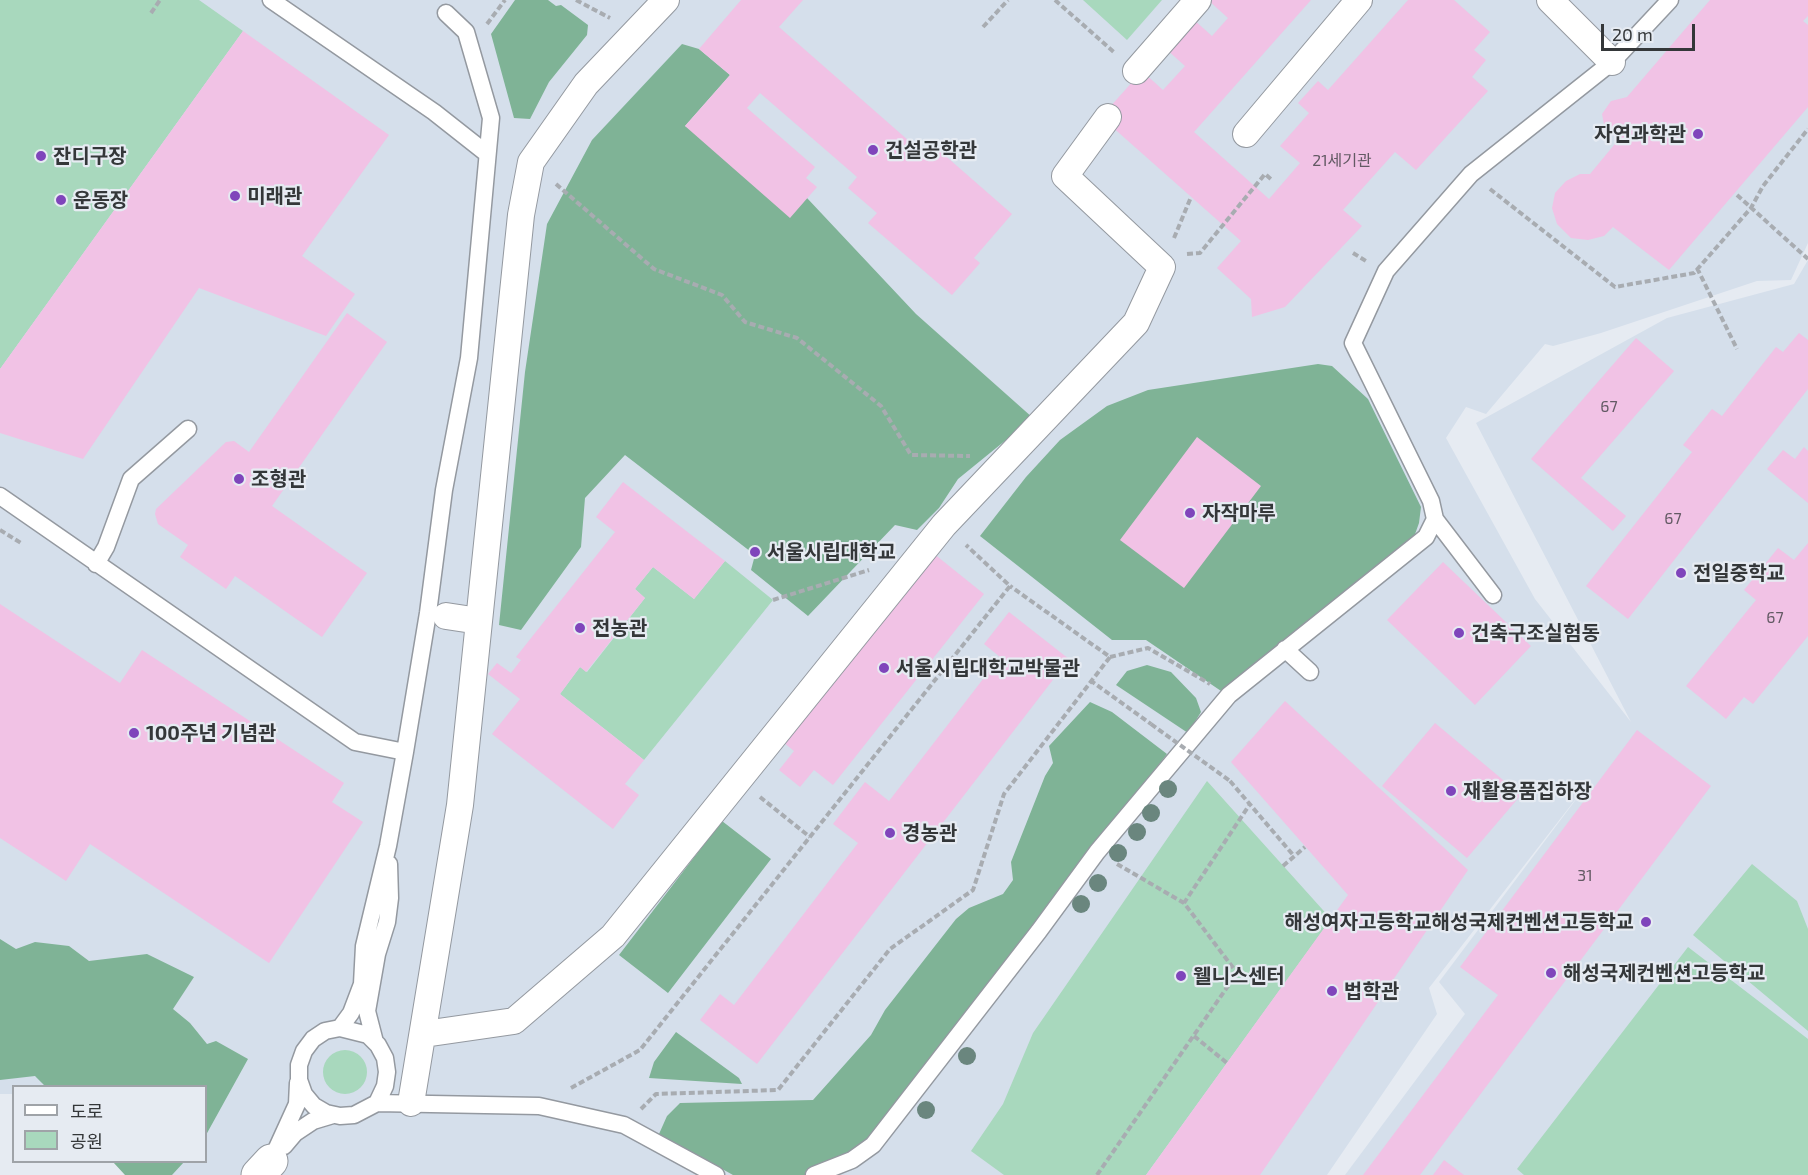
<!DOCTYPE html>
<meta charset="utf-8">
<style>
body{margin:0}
#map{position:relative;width:1808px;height:1175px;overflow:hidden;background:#e6ebf2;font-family:"Exo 2","Noto Sans KR",sans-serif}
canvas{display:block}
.legend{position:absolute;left:12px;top:1085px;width:195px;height:78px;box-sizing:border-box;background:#e6ebf2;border:2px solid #9fa3a8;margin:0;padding:8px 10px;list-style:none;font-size:18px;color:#343739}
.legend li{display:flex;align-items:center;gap:12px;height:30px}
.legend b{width:30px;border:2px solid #9fa3a8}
.scale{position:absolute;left:1601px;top:24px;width:94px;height:27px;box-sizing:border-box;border:3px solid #343739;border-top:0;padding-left:8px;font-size:18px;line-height:21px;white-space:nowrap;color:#343739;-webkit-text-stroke:4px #e6ebf2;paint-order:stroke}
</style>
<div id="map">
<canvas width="1808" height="1175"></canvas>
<ul class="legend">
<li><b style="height:8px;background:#fff"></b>도로</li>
<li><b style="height:16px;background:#a8d8bd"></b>공원</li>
</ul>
<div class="scale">20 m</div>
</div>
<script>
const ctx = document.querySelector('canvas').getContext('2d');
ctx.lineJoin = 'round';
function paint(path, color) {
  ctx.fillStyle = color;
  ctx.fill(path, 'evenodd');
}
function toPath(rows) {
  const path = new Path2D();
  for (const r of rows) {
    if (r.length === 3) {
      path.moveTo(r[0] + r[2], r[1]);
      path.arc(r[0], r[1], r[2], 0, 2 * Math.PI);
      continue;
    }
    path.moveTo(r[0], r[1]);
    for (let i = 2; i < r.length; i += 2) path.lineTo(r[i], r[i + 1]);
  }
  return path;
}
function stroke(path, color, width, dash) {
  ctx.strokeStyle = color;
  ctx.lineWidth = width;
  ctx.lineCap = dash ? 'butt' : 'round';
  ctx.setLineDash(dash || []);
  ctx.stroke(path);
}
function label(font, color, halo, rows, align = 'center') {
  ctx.font = font + ' "Exo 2","Noto Sans KR",sans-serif';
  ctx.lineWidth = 4.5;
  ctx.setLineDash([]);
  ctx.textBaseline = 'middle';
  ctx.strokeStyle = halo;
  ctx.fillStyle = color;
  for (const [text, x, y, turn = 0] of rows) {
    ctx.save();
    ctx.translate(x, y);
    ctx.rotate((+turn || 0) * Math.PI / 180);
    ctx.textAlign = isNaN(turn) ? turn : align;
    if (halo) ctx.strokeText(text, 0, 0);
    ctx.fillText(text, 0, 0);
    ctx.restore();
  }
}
paint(toPath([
 [0,0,1808,0,1808,243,1791,280,1757,281,1601,333,1553,346,1545,344,1486,414,1466,407,1446,438,1535,599,1631,722,1476,423,1667,318,1794,284,1808,260,1808,1175,1345,1175,1465,1014,1439,982,1592,778,1429,988,1437,1014,1327,1175,147,1175,125,1162,206,1162,206,1086,14,1086,13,1094,0,1094]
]), '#d5dfeb');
paint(toPath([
 [0,0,199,0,243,31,0,369],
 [1083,0,1162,0,1127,40],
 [725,561,773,600,644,760,560,694,580,667,587,672,645,598,635,589,653,567,694,599],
 [1207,781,1331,919,1146,1175,1004,1175,971,1151,1003,1104,1033,1033],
 [1752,864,1797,901,1808,929,1808,1031,1693,935],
 [1688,947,1808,1039,1808,1175,1524,1175,1517,1169],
 [345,1072,22]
]), '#a8d8bd');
paint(toPath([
 [515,0,548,0,556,6,561,5,588,25,587,35,549,82,530,119,514,118,491,34],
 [682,44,699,49,730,75,685,126,807,198,916,314,1033,418,958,479,939,508,917,530,895,525,808,616,751,570,755,555,625,455,585,498,581,547,521,630,499,625,525,372,547,224,592,140],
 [1318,364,1332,366,1368,399,1421,507,1419,523,1414,537,1224,693,1146,640,1112,640,980,536,1026,477,1060,440,1107,406,1148,390],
 [1147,665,1171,672,1196,698,1201,712,1188,733,1116,685,1127,671],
 [1090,702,1112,712,1167,754,918,1080,859,1148,806,1175,733,1175,659,1134,667,1116,680,1103,813,1100,871,1035,885,1010,956,919,969,908,1003,894,1013,880,1011,862,1045,776,1053,763,1049,746],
 [722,821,771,859,668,993,619,955],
 [0,939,16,949,35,942,69,946,89,961,147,954,194,977,173,1009,190,1023,207,1044,216,1041,248,1059,206,1135,206,1086,45,1086,35,1076,0,1080],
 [676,1032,739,1078,742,1084,649,1078,654,1062],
 [113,1162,184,1162,172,1175,125,1175]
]), '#7fb396');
paint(toPath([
 [741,0,803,0,779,27,925,155,933,145,1012,214,974,258,980,263,952,295,868,223,877,213,848,188,857,177,760,93,747,108,815,167,806,178,817,187,790,218,685,126,730,75,699,49],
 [1208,0,1311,0,1194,132,1269,199,1300,163,1280,146,1309,113,1298,103,1318,81,1328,90,1408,0,1454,0,1490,32,1474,50,1486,60,1472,77,1488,91,1416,170,1395,152,1343,210,1362,226,1285,307,1252,317,1251,299,1217,268,1241,241,1101,117,1142,71,1163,90,1185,66,1166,49,1193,19,1212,36,1228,18],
 [1710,0,1808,0,1808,16,1803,21,1808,25,1808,107,1669,270,1613,227,1604,236,1588,240,1571,238,1557,224,1552,208,1555,193,1566,181,1580,174,1590,174,1619,139,1605,130,1602,114,1611,101,1627,97],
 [243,31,389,135,302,256,355,294,326,336,199,288,83,459,0,433,0,369],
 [347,313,387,342,272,506,367,573,322,637,235,576,226,589,180,557,188,545,158,524,155,514,156,509,226,442,234,441,249,452],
 [1799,333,1808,340,1808,389,1628,619,1586,586,1692,452,1683,445,1712,409,1722,416,1776,347,1783,352],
 [1636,338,1674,371,1581,478,1626,516,1613,531,1531,459],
 [1197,437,1261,486,1184,588,1120,540],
 [1804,447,1808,451,1808,503,1767,469,1783,450,1795,459],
 [623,482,725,561,694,599,653,567,635,589,645,598,586,672,580,667,560,694,644,760,625,784,639,795,613,829,492,734,520,699,488,674,497,663,511,673,521,660,516,657,615,532,596,517],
 [1808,543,1808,636,1753,704,1744,697,1726,719,1686,686,1756,600,1744,590,1778,548,1794,560],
 [933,553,984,594,833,785,814,770,800,787,779,770,794,751,783,742],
 [1443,562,1531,646,1475,705,1387,620],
 [0,604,120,683,142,650,344,783,332,802,363,822,269,963,90,844,66,881,0,838],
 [1009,612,1069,659,757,1064,700,1020,720,994,734,1005,858,843,833,824,865,782,889,801,1000,657,984,644],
 [1285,701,1468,870,1260,1175,1146,1175,1348,895,1231,762],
 [1435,723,1521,795,1467,858,1382,786],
 [1637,730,1711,786,1420,1175,1363,1175,1498,995,1460,967],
 [1444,1160,1464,1175,1433,1175]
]), '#f1c2e5');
const service = toPath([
 [271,0,434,112,486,153],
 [0,496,355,742,405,752],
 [1435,519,1493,595],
 [96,564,106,547,131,479,188,429],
 [1285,649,1310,672],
 [340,1028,368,1035,378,1045,385,1058,387,1072,385,1086,377,1103,354,1115,340,1116,326,1113,314,1106,304,1094,299,1080,299,1065,304,1051,313,1039,325,1031,340,1028,351,1013,362,984,364,946,388,846,405,752,428,613,444,490,469,358,491,118,466,32,446,13],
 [375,1042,367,1011,377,954,387,922,390,898,389,864],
 [377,1103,539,1106,624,1125,716,1175],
 [284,1146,295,1133,313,1121,333,1115],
 [271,1161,297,1104,298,1083],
 [814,1175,852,1160,873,1145,1039,931,1097,852,1229,695,1426,537,1435,519,1431,501,1353,343,1386,271,1471,174,1612,62,1670,0]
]);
const pedestrian = toPath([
 [1550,0,1612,62],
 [1136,71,1198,0],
 [1246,134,1359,0],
 [446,616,479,621],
 [424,1034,514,1021,613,936,944,525,1136,323,1162,267,1065,176,1108,117],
 [411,1103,460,805,521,215,531,162,586,84,666,0]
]);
const minor = toPath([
 [258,1175,271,1161]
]);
stroke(service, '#9499a0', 19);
stroke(pedestrian, '#9499a0', 28);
stroke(minor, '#9499a0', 35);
stroke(toPath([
 [576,0,610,18],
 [1055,0,1115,53],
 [151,13,160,0],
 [487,24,505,0],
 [983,27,1008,0],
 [556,184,654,269,722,295,745,322,797,338,881,406,911,455,970,456],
 [1490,189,1615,287,1694,273,1751,208,1763,186,1808,129],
 [1737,195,1808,259],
 [1174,238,1191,197],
 [1353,253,1366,261],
 [1187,254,1200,253,1265,174,1273,181],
 [1697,268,1737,349],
 [0,530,21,543],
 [773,600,869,570],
 [1110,657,1148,648,1210,684],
 [1090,680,1151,724],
 [1230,781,1294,856],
 [760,797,810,837],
 [1117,864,1184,903],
 [1283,866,1305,847],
 [1194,1036,1227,1063],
 [571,1088,640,1050,1010,586,966,545],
 [641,1109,656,1094,778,1090,890,949,973,890,1004,794,1110,657,1010,586],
 [1097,1175,1237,973,1184,903,1250,804]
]), '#a8acb1', 4, [6, 3]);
stroke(service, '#fff', 16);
stroke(pedestrian, '#fff', 26);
stroke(minor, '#fff', 33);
stroke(toPath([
 [1151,724,1230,781]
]), '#a8acb1', 4, [6, 3]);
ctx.fillStyle = '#6a867e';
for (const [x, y] of [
 [1168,789],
 [1151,813],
 [1137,832],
 [1118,853],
 [1098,883],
 [1081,904],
 [967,1056],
 [926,1110]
]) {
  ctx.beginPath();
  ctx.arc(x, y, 9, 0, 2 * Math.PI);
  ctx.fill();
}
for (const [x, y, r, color] of [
 [1698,134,6,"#7f45bb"],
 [873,150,6,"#7f45bb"],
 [41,156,6,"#7f45bb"],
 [235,196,6,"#7f45bb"],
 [61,200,6,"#7f45bb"],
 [239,479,6,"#7f45bb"],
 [1190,513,6,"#7f45bb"],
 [755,552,6,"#7f45bb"],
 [1681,573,6,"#7f45bb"],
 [580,628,6,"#7f45bb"],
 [1459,633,6,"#7f45bb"],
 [884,668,6,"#7f45bb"],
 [134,733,6,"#7f45bb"],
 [1451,791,6,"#7f45bb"],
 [890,833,6,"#7f45bb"],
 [1646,922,6,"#7f45bb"],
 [1551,973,6,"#7f45bb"],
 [1181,976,6,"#7f45bb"],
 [1332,991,6,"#7f45bb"]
]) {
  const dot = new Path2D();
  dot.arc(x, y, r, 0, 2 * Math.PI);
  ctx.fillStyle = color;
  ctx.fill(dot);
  stroke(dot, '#e6ebf2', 2);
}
label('16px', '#635a64', null, [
 ["21세기관",1342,161],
 ["67",1609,407],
 ["67",1673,519],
 ["67",1775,618],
 ["31",1585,876]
]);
label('bold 20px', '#343739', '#e6ebf2', [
 ["자연과학관",1686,134,"right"],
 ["건설공학관",885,150],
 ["잔디구장",53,156],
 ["미래관",247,196],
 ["운동장",73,200],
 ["조형관",251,479],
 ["자작마루",1202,513],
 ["서울시립대학교",767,552],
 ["전일중학교",1693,573],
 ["전농관",592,628],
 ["건축구조실험동",1471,633],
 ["서울시립대학교박물관",896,668],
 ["100주년 기념관",146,733],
 ["재활용품집하장",1463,791],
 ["경농관",902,833],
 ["해성여자고등학교해성국제컨벤션고등학교",1634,922,"right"],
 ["해성국제컨벤션고등학교",1563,973],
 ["웰니스센터",1193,976],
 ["법학관",1344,991]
], 'left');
</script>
